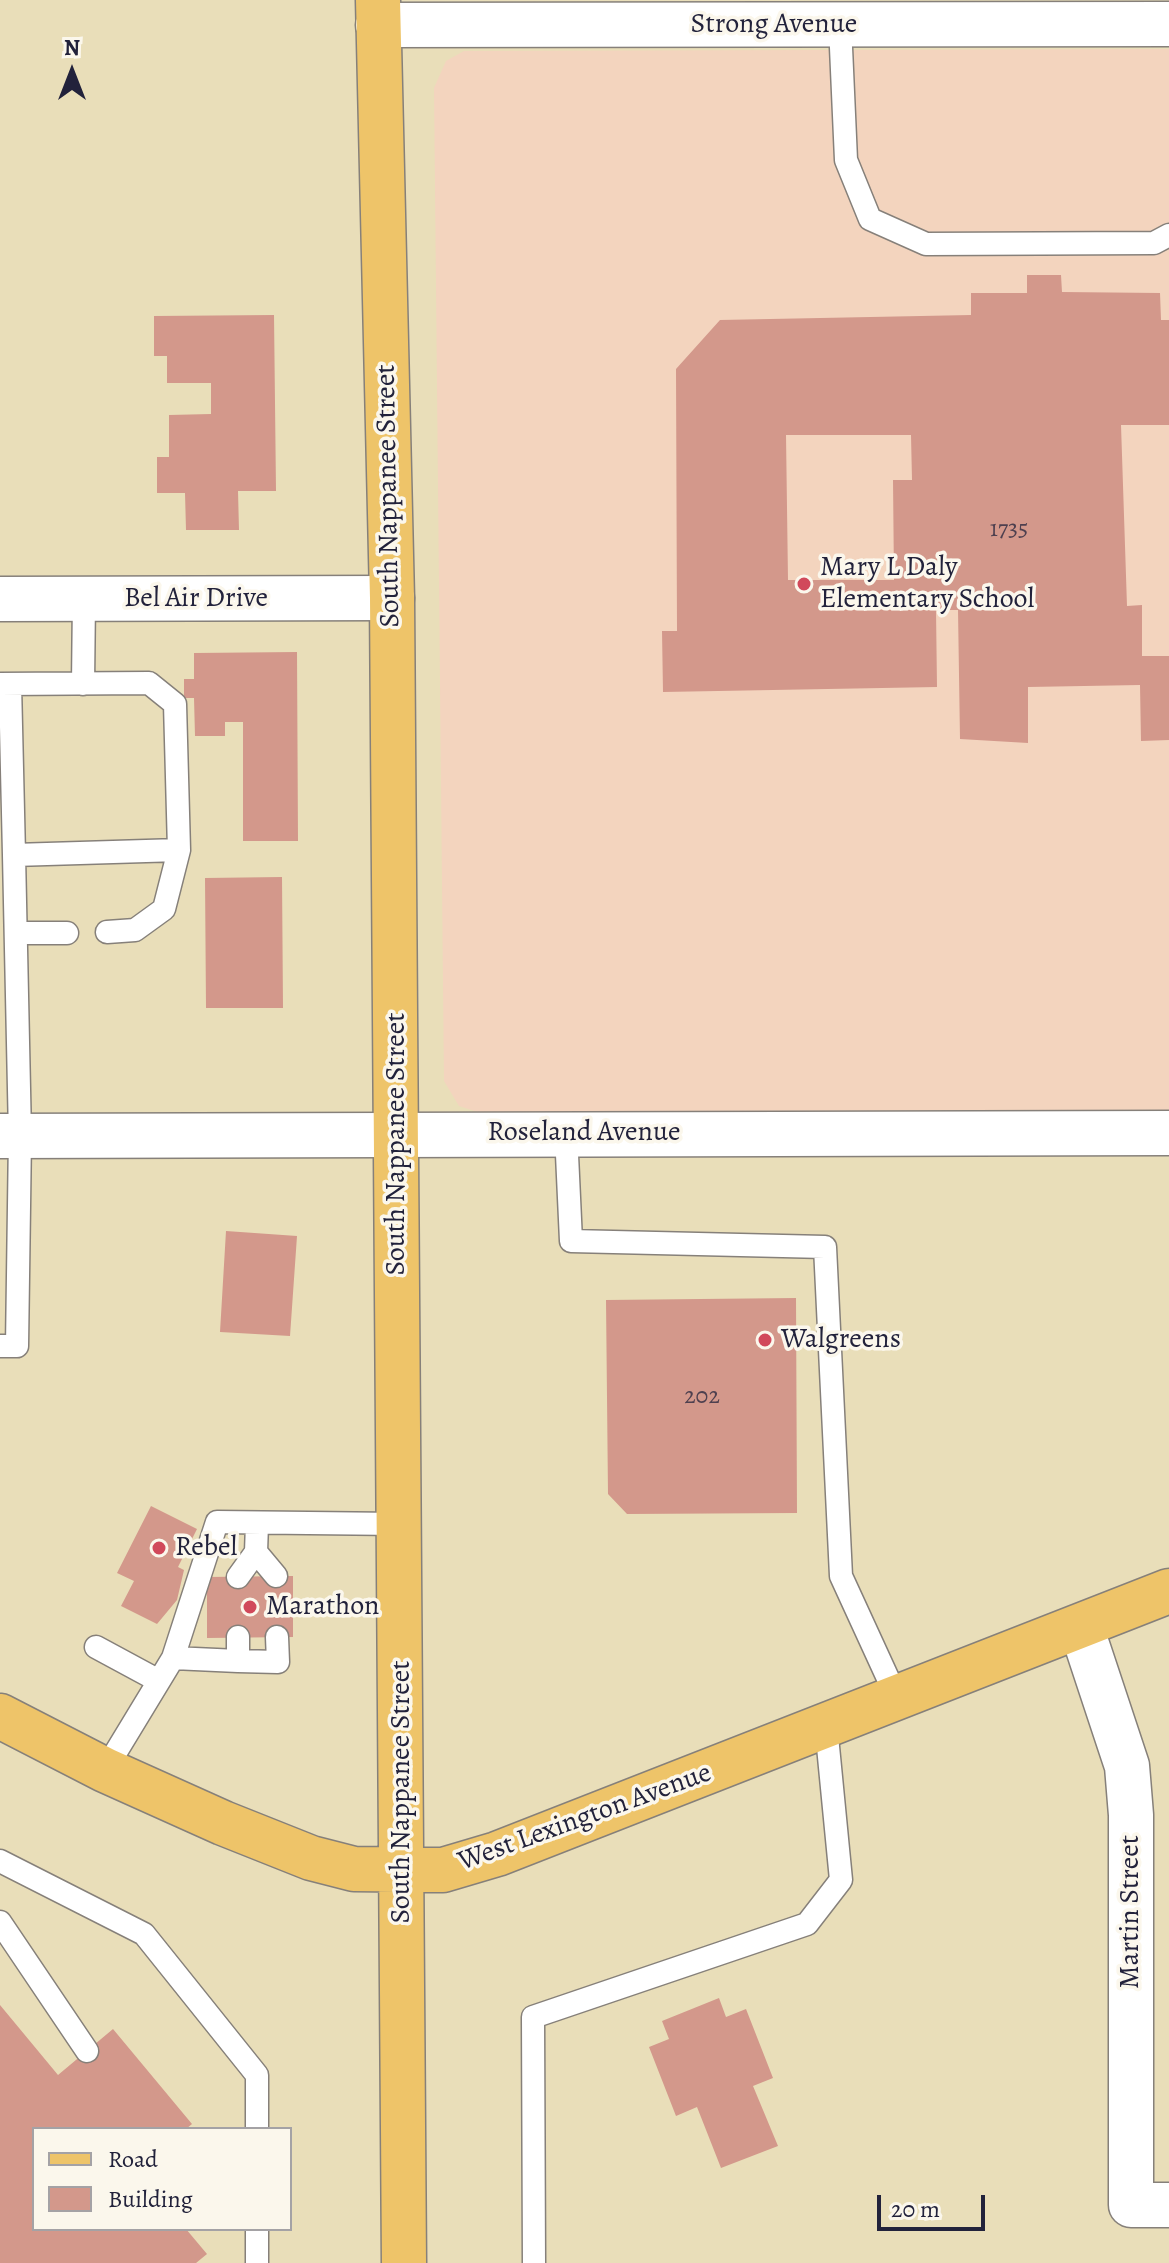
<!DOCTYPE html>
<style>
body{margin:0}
#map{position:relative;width:1169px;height:2263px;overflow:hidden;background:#e9deb9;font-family:Alegreya,serif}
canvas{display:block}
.legend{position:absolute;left:32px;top:2127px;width:260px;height:104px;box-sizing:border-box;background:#fbf7ec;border:2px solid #a4a2a5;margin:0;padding:10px 14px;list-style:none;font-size:24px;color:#22223b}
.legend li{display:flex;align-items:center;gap:16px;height:40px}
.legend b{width:40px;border:2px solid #a4a2a5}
.north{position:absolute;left:32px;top:32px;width:80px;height:80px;-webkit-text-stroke:6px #fbf7ec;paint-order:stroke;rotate:0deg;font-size:22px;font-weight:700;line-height:32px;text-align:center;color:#22223b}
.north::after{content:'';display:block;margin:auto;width:28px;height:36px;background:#22223b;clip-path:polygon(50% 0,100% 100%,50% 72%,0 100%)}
.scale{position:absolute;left:877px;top:2195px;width:108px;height:36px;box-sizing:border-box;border:4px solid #22223b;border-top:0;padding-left:10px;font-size:24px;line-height:28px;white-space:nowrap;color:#22223b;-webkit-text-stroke:6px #fbf7ec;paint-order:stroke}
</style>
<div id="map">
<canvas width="1169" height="2263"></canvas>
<ul class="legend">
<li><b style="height:10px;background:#eec469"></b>Road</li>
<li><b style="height:22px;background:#d3988b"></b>Building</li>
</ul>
<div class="north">N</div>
<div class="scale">20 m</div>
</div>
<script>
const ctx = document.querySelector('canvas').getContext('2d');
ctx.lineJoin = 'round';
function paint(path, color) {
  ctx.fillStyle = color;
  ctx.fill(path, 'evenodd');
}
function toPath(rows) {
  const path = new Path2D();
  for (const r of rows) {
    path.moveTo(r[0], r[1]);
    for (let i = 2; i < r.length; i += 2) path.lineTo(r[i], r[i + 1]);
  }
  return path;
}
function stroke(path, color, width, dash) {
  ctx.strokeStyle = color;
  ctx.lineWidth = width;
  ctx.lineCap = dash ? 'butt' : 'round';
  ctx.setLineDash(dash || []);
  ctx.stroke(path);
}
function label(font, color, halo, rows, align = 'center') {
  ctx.font = font + ' Alegreya,serif';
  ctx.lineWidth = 7;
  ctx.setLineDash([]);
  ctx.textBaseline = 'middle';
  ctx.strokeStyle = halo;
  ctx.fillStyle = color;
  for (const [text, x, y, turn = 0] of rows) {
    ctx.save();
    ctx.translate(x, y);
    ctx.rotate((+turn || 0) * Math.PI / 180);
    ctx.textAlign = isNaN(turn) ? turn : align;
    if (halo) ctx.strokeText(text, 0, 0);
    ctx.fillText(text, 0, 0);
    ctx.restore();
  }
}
paint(toPath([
 [1169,49,1169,1112,484,1114,459,1106,444,1081,434,88,446,61,464,51]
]), '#f3d4be');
paint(toPath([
 [1027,275,1061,275,1062,292,1160,293,1161,320,1169,320,1169,425,1121,425,1127,606,1142,605,1142,656,1169,656,1169,740,1141,741,1140,685,1028,687,1028,743,960,739,958,610,936,610,937,687,663,692,662,631,677,631,676,369,720,320,971,315,971,293,1027,293],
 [786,435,911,435,912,480,893,480,894,580,788,580],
 [274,315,276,491,238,491,239,530,186,530,185,493,157,493,157,457,169,457,169,415,211,414,211,383,167,383,167,356,154,356,154,316],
 [297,652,298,841,243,841,243,722,225,722,225,736,195,736,194,698,184,698,184,679,194,679,194,653],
 [282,877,283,1008,206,1008,205,878],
 [226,1231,297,1236,290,1336,220,1332],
 [796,1298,797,1513,627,1514,608,1494,606,1300],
 [151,1506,197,1529,178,1567,184,1570,177,1600,157,1624,121,1606,134,1581,117,1573],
 [293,1576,293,1637,207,1638,207,1577],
 [719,1998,726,2017,746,2009,773,2078,753,2086,778,2146,721,2168,697,2107,676,2116,649,2047,669,2039,662,2021],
 [0,2005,58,2075,113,2029,192,2124,186,2129,34,2129,34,2229,186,2229,207,2254,196,2263,0,2263]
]), '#d3988b');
const lane = toPath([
 [840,25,846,160,870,219,926,244,1154,243,1169,235],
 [0,684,149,683,175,704,179,850,14,855,20,1136,17,1346,0,1346],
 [10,684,14,855],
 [83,684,84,599],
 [107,932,135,930,164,909,179,850],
 [16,933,67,933],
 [566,1133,571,1241,825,1247,841,1576,897,1698],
 [256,1552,276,1576],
 [238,1577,256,1552,257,1524],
 [96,1647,159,1681],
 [173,1658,238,1661,238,1637],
 [238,1661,278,1662,277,1637],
 [105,1770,173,1658,217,1522,400,1524],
 [0,1861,144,1934,257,2075,257,2129],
 [0,1922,87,2051],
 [257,2229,257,2263],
 [534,2263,533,2017,807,1924,841,1880,826,1726]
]);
const street = toPath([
 [378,25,1169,24],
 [0,599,392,598],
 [0,1136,1169,1133],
 [1081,1627,1127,1766,1131,1815,1131,2205,1169,2205]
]);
const primary = toPath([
 [378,0,392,598,404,2263],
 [0,1716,105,1770,223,1823,311,1858,354,1869,443,1870,497,1854,1169,1591]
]);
stroke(lane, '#86807a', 25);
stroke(street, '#86807a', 47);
stroke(primary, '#86807a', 47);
stroke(lane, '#fff', 22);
stroke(street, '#fff', 44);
stroke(primary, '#eec469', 44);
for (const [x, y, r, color] of [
 [804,584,8,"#d1495b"],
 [765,1340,8,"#d1495b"],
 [159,1548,8,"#d1495b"],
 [250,1607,8,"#d1495b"]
]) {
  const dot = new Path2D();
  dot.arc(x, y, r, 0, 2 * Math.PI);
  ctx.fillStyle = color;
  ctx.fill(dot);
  stroke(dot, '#fbf7ec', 3);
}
label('24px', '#4e404f', null, [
 ["1735",1009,530],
 ["202",702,1397]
]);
label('28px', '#22223b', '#fbf7ec', [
 ["Strong Avenue",774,25],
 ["South Nappanee Street",389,496,-91],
 ["Bel Air Drive",196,599],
 ["Roseland Avenue",584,1133],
 ["South Nappanee Street",397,1144,-90],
 ["South Nappanee Street",402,1792,-90],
 ["West Lexington Avenue",585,1818,-20],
 ["Martin Street",1131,1912,-90]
]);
label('28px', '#22223b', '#fbf7ec', [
 ["Mary L Daly",820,568],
 ["Elementary School",820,600],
 ["Walgreens",781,1340],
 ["Rebel",175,1548],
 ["Marathon",266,1607]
], 'left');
</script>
